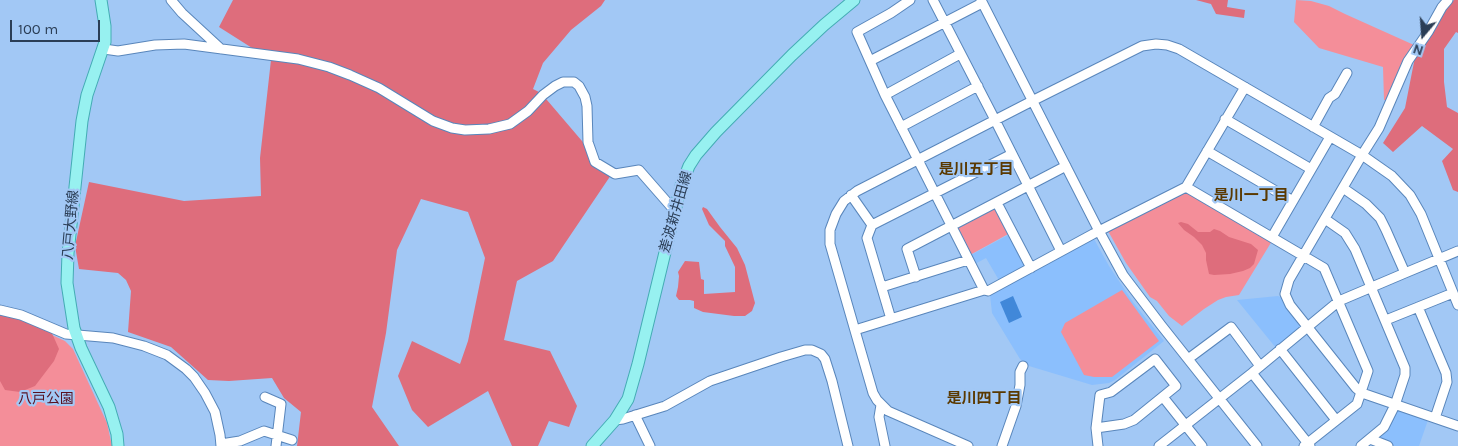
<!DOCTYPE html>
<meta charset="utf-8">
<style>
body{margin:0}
#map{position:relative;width:1458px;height:446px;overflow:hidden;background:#a2c8f5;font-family:Karla,sans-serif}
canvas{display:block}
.north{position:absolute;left:1398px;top:10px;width:50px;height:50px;-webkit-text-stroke:4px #a2c8f5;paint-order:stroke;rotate:198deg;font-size:14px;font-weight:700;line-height:20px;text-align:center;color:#2b3e56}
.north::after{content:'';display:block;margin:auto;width:18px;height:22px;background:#2b3e56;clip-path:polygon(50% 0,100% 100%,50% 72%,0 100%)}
.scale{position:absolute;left:10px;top:20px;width:90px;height:22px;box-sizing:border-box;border:2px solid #2b3e56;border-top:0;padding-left:6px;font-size:15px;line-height:18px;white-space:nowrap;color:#2b3e56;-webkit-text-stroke:4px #a2c8f5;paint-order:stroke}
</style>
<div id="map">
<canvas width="1458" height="446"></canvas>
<div class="north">N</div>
<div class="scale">100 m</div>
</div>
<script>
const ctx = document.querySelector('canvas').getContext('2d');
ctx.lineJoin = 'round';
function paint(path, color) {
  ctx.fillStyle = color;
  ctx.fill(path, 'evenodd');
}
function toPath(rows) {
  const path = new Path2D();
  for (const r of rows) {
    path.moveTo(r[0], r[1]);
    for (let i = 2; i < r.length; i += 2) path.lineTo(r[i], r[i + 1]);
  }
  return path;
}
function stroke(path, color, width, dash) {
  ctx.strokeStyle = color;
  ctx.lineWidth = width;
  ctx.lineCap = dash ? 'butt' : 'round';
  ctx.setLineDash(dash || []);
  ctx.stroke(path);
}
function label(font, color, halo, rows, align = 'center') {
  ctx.font = font + ' Karla,"Noto Sans JP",sans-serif';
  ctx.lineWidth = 4.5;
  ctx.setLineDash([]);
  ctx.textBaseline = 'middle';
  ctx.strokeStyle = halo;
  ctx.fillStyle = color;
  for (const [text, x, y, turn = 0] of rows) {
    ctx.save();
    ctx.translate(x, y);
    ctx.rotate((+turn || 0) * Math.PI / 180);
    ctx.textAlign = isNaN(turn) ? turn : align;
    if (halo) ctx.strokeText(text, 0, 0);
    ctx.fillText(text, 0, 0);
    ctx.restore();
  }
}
paint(toPath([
 [1010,234,1027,267,1000,282,986,258,975,264,971,255],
 [1094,239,1109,266,1133,302,1164,341,1115,380,1109,383,1092,385,1029,366,1020,359,992,313,990,295,991,291],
 [1278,296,1281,297,1284,305,1301,326,1300,329,1276,348,1237,300],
 [1399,410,1428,420,1419,446,1395,446,1379,440,1378,436,1396,411]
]), '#8bbffd');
paint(toPath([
 [1296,0,1311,1,1329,6,1345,14,1414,45,1389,101,1384,100,1383,67,1319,48,1294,22],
 [1185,192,1189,192,1272,241,1239,295,1226,297,1218,300,1204,309,1182,326,1169,316,1157,301,1150,297,1126,263,1108,231],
 [993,207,997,208,1010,233,970,255,956,229,957,226],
 [1122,290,1159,341,1112,377,1094,377,1084,375,1061,332,1065,323],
 [0,315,26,323,65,341,73,349,107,423,112,446,0,446]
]), '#f48e99');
paint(toPath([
 [233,0,605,0,601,6,571,30,543,63,533,89,541,93,611,175,553,261,517,281,504,340,550,351,577,406,569,427,549,421,538,446,512,446,488,391,428,427,412,410,398,376,412,341,460,364,468,341,485,258,468,212,421,199,397,250,386,333,372,407,399,446,297,446,301,412,284,398,272,378,229,381,208,380,171,347,128,332,131,291,126,280,118,273,79,269,75,246,89,182,184,201,261,196,260,158,271,60,219,27],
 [1196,0,1228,0,1227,7,1245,10,1244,18,1216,14,1211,4],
 [1454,0,1458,0,1458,33,1456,32,1444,49,1444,82,1447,107,1458,113,1458,192,1453,190,1442,161,1453,149,1422,126,1393,152,1383,143,1405,108,1415,57,1441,13],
 [703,207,707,209,720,227,737,248,745,265,755,303,752,311,745,316,734,316,703,312,694,308,694,301,690,300,679,300,676,296,678,287,679,276,678,272,685,261,699,262,701,279,704,280,704,294,735,292,735,267,725,246,725,241,709,225,702,209],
 [1181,222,1188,224,1198,232,1210,232,1214,229,1220,231,1229,237,1251,244,1258,250,1254,264,1250,268,1243,271,1230,274,1214,275,1209,274,1206,260,1206,253,1202,245,1194,237,1184,230,1178,223],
 [0,313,12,316,51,331,59,349,54,361,35,386,20,392,5,390,0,381]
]), '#de6d7c');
paint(toPath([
 [1013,296,1022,317,1009,323,1000,302]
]), '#4188d9');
const minor = toPath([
 [171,0,182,13,221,49],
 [910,0,891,13,857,32,885,95,984,290],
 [933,0,993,116,1061,251],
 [981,0,1099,231,1123,275,1161,325,1257,446],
 [1448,0,1442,7,1428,32,1408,61,1379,128,1362,155,1289,280,1285,294,1290,305,1356,388,1362,393,1458,426],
 [104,49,118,51,155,45,184,44,298,59,329,67,350,75,379,88,433,121,452,128,465,130,489,129,510,124,528,111,543,95,555,86,563,82,574,82,579,86,585,97,587,106,588,142,595,162,615,174,639,170,674,210],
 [870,61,982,3],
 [885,95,960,54],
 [1225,119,1311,169],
 [901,127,978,86],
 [1313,127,1329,98,1335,94,1347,73],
 [1207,151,1293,201],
 [1186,187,1324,268,1368,371,1357,404,1304,446],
 [1343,188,1366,204,1380,218,1386,230,1405,273],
 [851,195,872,225],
 [997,203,1031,268],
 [1325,219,1345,233,1355,249,1405,368,1405,375,1395,405,1384,427,1361,446],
 [1272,237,1330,137],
 [916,277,907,249,1066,166],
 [882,287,968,260],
 [1418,307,1446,373,1447,382,1435,418],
 [0,310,21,315,66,334,113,338,144,346,167,355,186,369,194,377,205,393,215,412,220,435,221,446],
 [891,319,867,238,872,225,1012,154],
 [1386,320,1453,293],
 [855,330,984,290,988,291,1093,234,1186,187,1245,87],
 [1280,349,1336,420],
 [1188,359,1231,327,1260,366],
 [1252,373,1310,446],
 [265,397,281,404,276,446],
 [1163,397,1202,446],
 [881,405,879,417,885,446],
 [635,415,650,446],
 [615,420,623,419,665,406,710,381,781,357,805,350,812,350,821,354,825,359,832,381,848,446],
 [1096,428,1124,424,1134,420,1176,386,1155,359,1111,392,1100,395,1096,428,1098,446],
 [1370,439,1388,446],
 [221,444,240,441,264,431,292,440],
 [968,446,888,411,877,400,873,393,830,244,830,230,836,214,844,201,857,191,1038,98,1142,46,1156,44,1167,45,1179,49,1362,155,1392,176,1410,195,1421,214,1458,305],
 [1002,446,1016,406,1020,385,1020,372,1023,366],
 [1159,446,1252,373,1339,301,1405,273,1458,251]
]);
const major = toPath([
 [101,0,105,26,105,42,87,95,82,121,68,253,67,283,74,328,81,348,109,407,117,434,118,446],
 [592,446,615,420,628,399,638,364,681,186,689,166,696,155,716,132,792,55,824,25,854,0]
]);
stroke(minor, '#5986bb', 11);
stroke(major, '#44acb4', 13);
stroke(minor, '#fff', 9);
stroke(major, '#97f1f0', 11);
label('14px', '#2b3e56', '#a2c8f5', [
 ["差波新井田線",676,212,-74],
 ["八戸大野線",71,225,-85]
]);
label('14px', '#581020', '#a2c8f5', [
 ["八戸公園",46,399]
]);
label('bold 15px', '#5a3900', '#a2c8f5', [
 ["是川五丁目",976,170],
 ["是川一丁目",1251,196],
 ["是川四丁目",984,399]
]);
</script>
